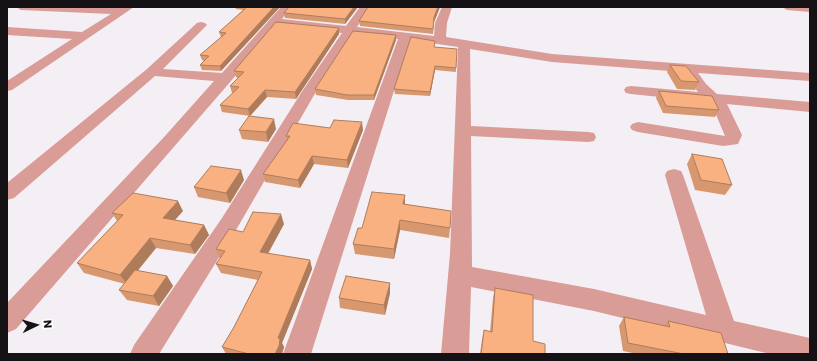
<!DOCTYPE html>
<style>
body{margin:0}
#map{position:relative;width:817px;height:361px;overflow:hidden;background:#f4eef5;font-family:Poppins,sans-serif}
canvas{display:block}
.frame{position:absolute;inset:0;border:8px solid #141214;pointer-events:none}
.north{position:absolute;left:16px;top:305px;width:40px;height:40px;-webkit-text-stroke:3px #fefdff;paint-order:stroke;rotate:85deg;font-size:11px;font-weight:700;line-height:16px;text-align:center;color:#141214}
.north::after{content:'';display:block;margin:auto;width:14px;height:18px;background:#141214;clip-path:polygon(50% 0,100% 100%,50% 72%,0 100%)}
</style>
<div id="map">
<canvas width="817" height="361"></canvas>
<div class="frame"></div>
<div class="north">N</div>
</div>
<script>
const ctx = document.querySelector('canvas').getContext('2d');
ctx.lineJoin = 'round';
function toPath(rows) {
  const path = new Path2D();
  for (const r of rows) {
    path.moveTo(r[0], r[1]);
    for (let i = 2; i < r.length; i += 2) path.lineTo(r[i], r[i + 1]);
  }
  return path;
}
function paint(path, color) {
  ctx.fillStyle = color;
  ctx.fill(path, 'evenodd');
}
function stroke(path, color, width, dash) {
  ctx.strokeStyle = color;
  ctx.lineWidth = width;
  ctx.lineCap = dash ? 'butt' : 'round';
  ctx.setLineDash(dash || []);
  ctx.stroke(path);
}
paint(toPath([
 [16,7,121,8,134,7,12,90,7,91,7,81,72,39,7,35,7,27,82,32,111,14,21,10,16,7],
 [281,7,292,7,282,19,346,26,360,7,370,7,357,27,434,36,435,23,442,7,452,7,447,23,446,37,552,54,810,73,810,81,698,73,706,84,717,94,810,102,810,112,727,104,742,135,738,144,723,146,638,132,632,130,630,127,632,124,638,122,725,136,712,105,709,102,631,94,626,93,624,90,626,87,631,86,698,92,683,72,552,62,470,49,471,126,588,132,594,133,596,137,594,141,588,142,471,136,472,267,594,289,706,315,665,175,667,171,674,169,681,171,683,175,734,321,810,338,810,354,770,354,594,311,471,287,469,354,441,354,450,254,458,47,410,40,311,354,283,354,398,39,353,34,317,90,236,230,159,354,130,354,134,345,222,218,303,90,342,33,277,26,231,81,16,329,7,333,7,303,165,136,214,81,155,76,14,198,7,200,7,183,147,69,197,23,201,22,205,23,207,25,163,69,222,73,281,7],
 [782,7,810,7,810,12,787,10,782,7]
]), '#d99c96');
paint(toPath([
 [235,7,280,7,221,71,202,70,200,65,204,61,202,60,200,55,221,37,219,32,243,10,236,9],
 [358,7,345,24,285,18,284,13],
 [368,7,440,7,434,22,433,34,360,26,359,21],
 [339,28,339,34,296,99,267,97,250,116,222,112,220,105,233,93,232,93,230,86,238,78,236,77,234,71],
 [396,40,374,100,348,100,316,95,315,89],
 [435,47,456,68,456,72,435,70,430,96,395,94,394,89],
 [670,65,699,82,695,90,677,89,667,72],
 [659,91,719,110,715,117,663,113,656,98],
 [330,128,363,130,348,168,314,164,300,188,265,182,263,174,287,140,286,136],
 [276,129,268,142,242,139,239,130],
 [692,154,732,185,725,195,695,190,687,164],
 [244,180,230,203,198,197,194,187],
 [405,205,450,228,449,238,400,230,394,259,355,254,353,244,362,228],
 [183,211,174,220,204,225,209,235,195,254,156,248,137,271,167,276,173,286,159,306,127,300,119,290,125,284,84,273,77,263,117,221,112,213],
 [284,224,268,254,310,260,312,269,282,343,284,347,282,354,226,354,222,347,234,327,258,280,221,273,216,264,220,259,216,249,243,232],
 [495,288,533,341,545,354,480,354,482,340,484,330,490,332,493,298],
 [390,293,385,315,340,308,339,298],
 [624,317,664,325,668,321,728,354,637,354,623,351,619,326]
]), '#d79870');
paint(toPath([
 [274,7,280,7,221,71,220,66],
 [354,7,358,7,345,24,345,19],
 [438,7,440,7,434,22,433,34,434,17],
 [339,28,339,34,296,99,295,92],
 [396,35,396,40,374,100,374,95],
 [435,66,435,70,430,96,430,92],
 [265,90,267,97,250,116,248,109],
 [274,119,276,129,268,142,266,132],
 [362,122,363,130,348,168,347,160],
 [312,156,314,164,300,188,298,180],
 [241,170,244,180,230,203,226,193],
 [405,195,405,205,403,204],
 [178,201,183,211,168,228,163,218],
 [281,214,284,224,263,262,260,252],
 [400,220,400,230,394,259,394,249],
 [204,225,209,235,195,254,190,245],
 [150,238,156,248,127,284,120,275],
 [310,260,312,269,282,343,284,347,282,354,275,354,278,338],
 [167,276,173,286,159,306,153,296],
 [390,283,390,293,385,315,384,305]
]), '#af7c5b');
const building = toPath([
 [247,7,274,7,220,66,200,65,209,56,200,55,226,33,219,32,247,7],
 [289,7,354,7,345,19,284,13,289,7],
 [368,7,438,7,434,17,433,29,359,21,368,7],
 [276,22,339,28,295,92,265,90,248,109,220,105,239,87,230,86,244,72,234,71,276,22],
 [353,31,396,35,374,95,347,95,315,89,353,31],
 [411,37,435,41,434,47,457,49,456,68,435,66,430,92,394,89,411,37],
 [670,65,686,66,699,82,681,81,670,65],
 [659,91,712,96,719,110,666,106,659,91],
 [249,116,274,119,266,132,239,130,249,116],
 [334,120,362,122,347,160,312,156,298,180,263,174,290,136,286,136,293,123,330,128,334,120],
 [692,154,722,159,732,185,701,180,692,154],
 [211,166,241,170,226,193,194,187,211,166],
 [372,192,405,195,403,204,451,211,450,228,400,220,394,249,353,244,358,228,362,228,372,192],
 [133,193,178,201,163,218,204,225,190,245,150,238,120,275,77,263,123,215,112,213,133,193],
 [253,212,281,214,260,252,310,260,278,338,280,339,279,346,275,354,249,354,222,347,234,327,262,272,216,264,225,251,216,249,229,229,243,232,253,212],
 [135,270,167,276,153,296,119,290,135,270],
 [346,276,390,283,384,305,339,298,346,276],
 [495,288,533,295,533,341,545,344,545,354,481,354,484,330,492,332,495,288],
 [624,317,670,327,668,321,721,333,728,354,684,354,628,343,624,317]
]);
paint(building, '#fab182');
stroke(building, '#af7c5b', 1);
</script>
